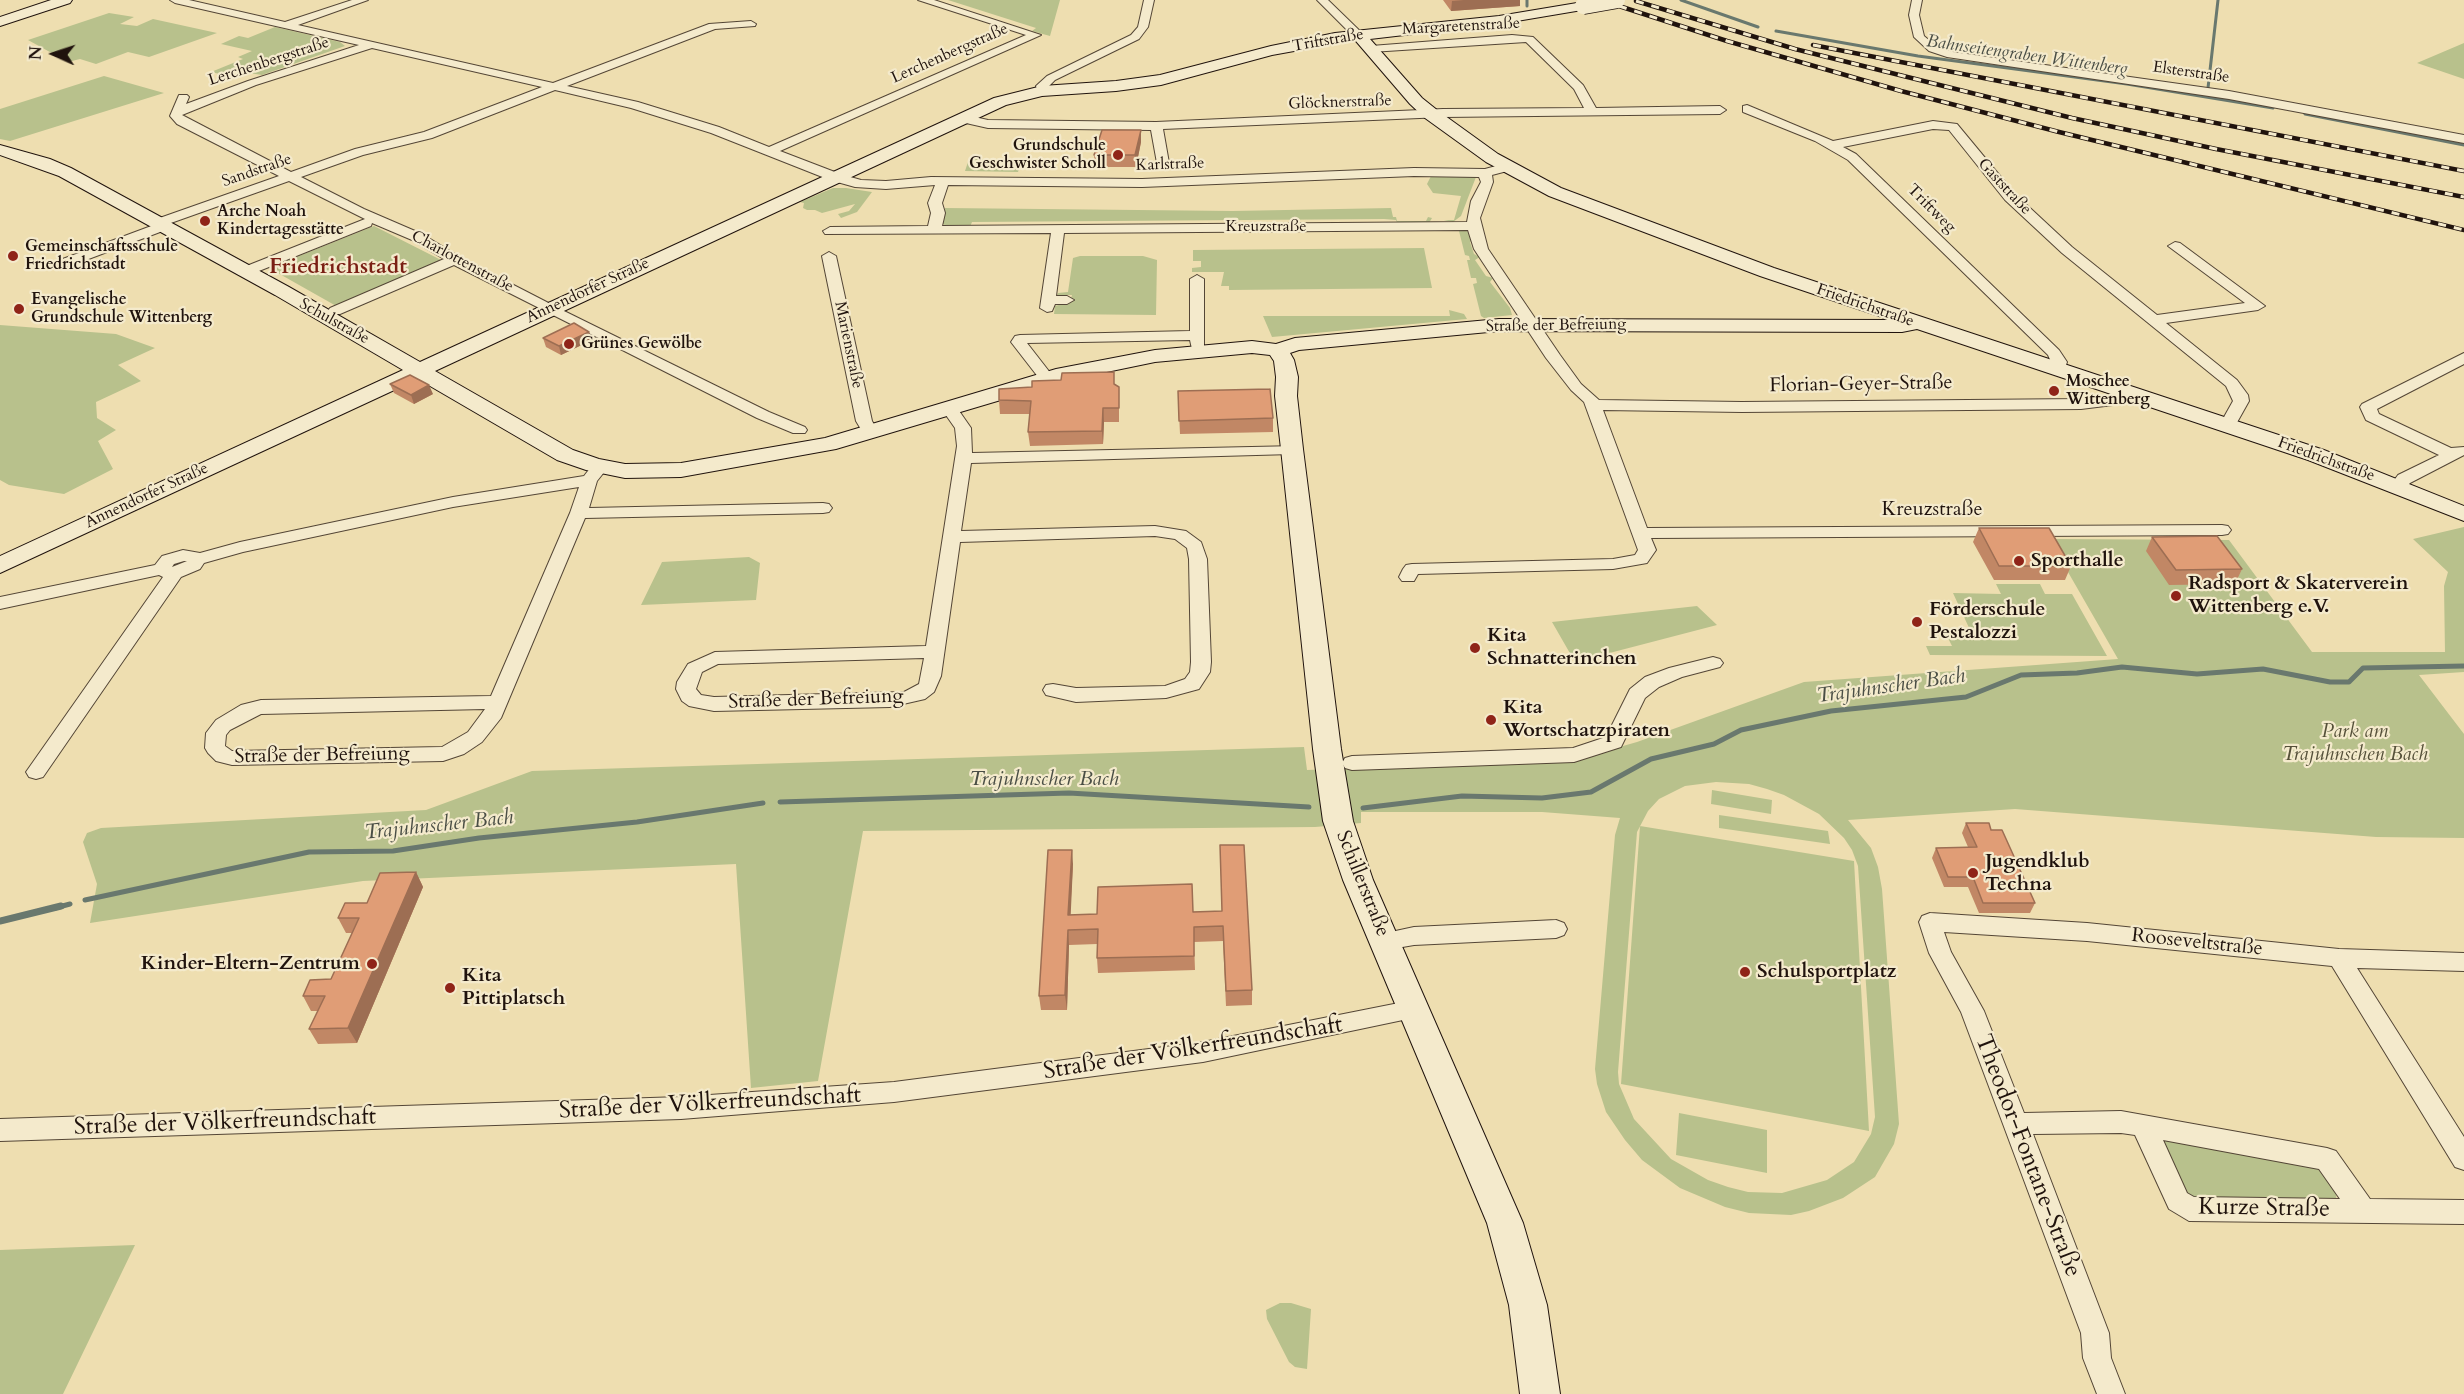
<!DOCTYPE html>
<meta charset="utf-8">
<style>
body{margin:0}
#map{position:relative;width:2464px;height:1394px;overflow:hidden;background:#eedeb0;font-family:Cardo,serif}
canvas{display:block}
.north{position:absolute;left:24px;top:24px;width:60px;height:60px;-webkit-text-stroke:4px #f4eacc;paint-order:stroke;rotate:273deg;font-size:16px;font-weight:700;line-height:24px;text-align:center;color:#20130d}
.north::after{content:'';display:block;margin:auto;width:21px;height:27px;background:#20130d;clip-path:polygon(50% 0,100% 100%,50% 72%,0 100%)}
</style>
<div id="map">
<canvas width="2464" height="1394"></canvas>
<div class="north">N</div>
</div>
<script>
const ctx = document.querySelector('canvas').getContext('2d');
ctx.lineJoin = 'round';
function paint(path, color) {
  ctx.fillStyle = color;
  ctx.fill(path, 'evenodd');
}
function toPath(rows) {
  const path = new Path2D();
  for (const r of rows) {
    path.moveTo(r[0], r[1]);
    for (let i = 2; i < r.length; i += 2) path.lineTo(r[i], r[i + 1]);
  }
  return path;
}
function stroke(path, color, width, dash) {
  ctx.strokeStyle = color;
  ctx.lineWidth = width;
  ctx.lineCap = dash ? 'butt' : 'round';
  ctx.setLineDash(dash || []);
  ctx.stroke(path);
}
function label(font, color, halo, rows, align = 'center') {
  ctx.font = font + ' Cardo,serif';
  ctx.lineWidth = 4.5;
  ctx.setLineDash([]);
  ctx.textBaseline = 'middle';
  ctx.strokeStyle = halo;
  ctx.fillStyle = color;
  for (const [text, x, y, turn = 0] of rows) {
    ctx.save();
    ctx.translate(x, y);
    ctx.rotate((+turn || 0) * Math.PI / 180);
    ctx.textAlign = isNaN(turn) ? turn : align;
    if (halo) ctx.strokeText(text, 0, 0);
    ctx.fillText(text, 0, 0);
    ctx.restore();
  }
}
paint(toPath([
 [948,0,1060,0,1050,36,1032,31,1036,28],
 [109,13,134,17,120,24,137,26,153,19,217,33,149,57,128,52,96,64,80,59,68,62,28,40],
 [275,27,340,42,345,46,262,75,230,70,220,74,211,72,243,59,238,57,252,51,221,44,239,36,248,38],
 [2464,43,2464,79,2417,63],
 [104,76,164,93,10,141,0,139,0,109],
 [969,159,1022,160,1018,172,965,171],
 [1431,176,1476,177,1461,216,1453,222,1444,220,1454,220,1461,196,1433,193,1427,184],
 [833,188,846,188,872,192,857,212,841,218,838,214,849,211,855,204,822,213,815,210,807,210,803,208,804,203,800,202],
 [945,208,1233,211,1391,208,1393,217,1396,217,1397,221,1426,221,1428,217,1432,218,1429,223,1397,223,1396,220,1384,219,972,222,970,227,947,227,941,222],
 [374,226,445,262,338,307,269,268],
 [1463,229,1470,233,1473,240,1470,242,1474,254,1480,257,1475,260,1486,276,1493,278,1490,282,1510,308,1512,315,1484,318,1481,316,1473,284,1477,283,1476,278,1471,278,1467,260,1470,260,1469,256,1465,255,1459,231],
 [1424,248,1432,288,1229,290,1229,286,1221,286,1224,272,1192,272,1192,268,1201,267,1201,261,1193,261,1193,250],
 [1080,256,1143,256,1157,260,1156,315,1054,314,1055,306,1070,302,1072,295,1057,295,1058,293,1068,292,1073,258],
 [1449,310,1464,314,1467,319,1272,337,1263,316,1450,316],
 [0,325,116,334,155,348,118,365,141,381,96,402,97,418,116,430,98,441,113,469,64,494,9,485,0,480],
 [2464,527,2464,672,2419,675,2464,734,2464,838,2376,837,2015,809,1848,820,1871,848,1878,867,1882,889,1899,1124,1894,1144,1875,1177,1843,1198,1809,1211,1791,1215,1749,1213,1725,1207,1680,1188,1642,1160,1625,1140,1606,1112,1597,1084,1595,1069,1615,835,1620,818,1542,812,1361,812,1361,823,1315,827,863,831,818,1081,751,1088,736,864,363,881,90,923,97,884,83,842,87,833,101,828,426,810,532,771,1304,747,1307,770,1574,760,1637,742,1804,682,2118,659,2049,539,2229,540,2312,652,2445,652,2444,586,2448,572,2413,539],
 [1716,782,1749,784,1767,789,1784,795,1819,814,1844,838,1852,850,1858,866,1875,1117,1871,1134,1854,1162,1827,1180,1782,1193,1748,1192,1728,1187,1708,1180,1671,1159,1634,1119,1619,1084,1618,1072,1637,832,1648,811,1659,799,1685,786],
 [749,557,760,563,756,600,641,605,662,562],
 [1996,584,2040,584,2045,594,2072,594,2107,656,1930,655,1926,646,1952,646,1944,630,1970,630,1953,593,2001,594],
 [1697,606,1717,625,1575,662,1552,622],
 [1712,790,1772,800,1771,814,1711,804],
 [1719,815,1828,831,1830,844,1719,828],
 [1640,826,1854,861,1869,1131,1621,1084],
 [1679,1113,1767,1130,1767,1173,1676,1155],
 [2171,1137,2308,1161,2325,1172,2337,1194,2334,1205,2192,1200,2175,1185,2159,1146],
 [135,1245,63,1394,0,1394,0,1250],
 [1280,1303,1291,1303,1311,1309,1307,1369,1295,1367,1289,1362,1267,1319,1266,1310]
]), '#b8c18c');
stroke(toPath([
 [1527,0,1527,6],
 [1681,0,1758,27],
 [1776,31,1918,56,2127,84,2273,108],
 [2208,88,2218,0],
 [2305,114,2464,145]
]), '#69786e', 3);
stroke(toPath([
 [780,802,1069,793,1309,807],
 [1363,808,1462,796,1542,798,1591,792,1651,759,1714,744,1741,730,1831,711,1966,697,2021,675,2077,673,2122,667,2197,674,2263,669,2330,682,2349,682,2363,668,2464,666],
 [85,900,309,852,393,851,479,838,637,822,763,803],
 [55,908,70,904]
]), '#69786e', 5);
stroke(toPath([
 [0,921,61,906]
]), '#69786e', 7);
const street = toPath([
 [170,0,189,0,285,22,352,0,368,0,298,25,553,83,709,24,751,21,756,24,755,26,715,29,567,86,638,102,719,127,769,147,1026,35,918,0,934,0,1041,35,780,151,840,174,861,180,886,181,931,177,1142,179,1414,168,1485,169,1507,163,1513,167,1511,170,1492,175,1493,182,1480,218,1488,249,1560,355,1581,384,1599,400,1742,402,2081,399,2111,397,2125,388,2133,393,2121,404,2081,409,1742,412,1603,410,1647,528,2222,525,2228,526,2231,530,2228,534,2222,535,1651,538,1656,550,1647,563,1613,569,1418,574,1414,581,1402,581,1399,577,1403,569,1406,565,1412,564,1613,559,1635,555,1638,550,1584,402,1571,390,1546,358,1474,249,1468,230,1064,233,1056,296,1067,296,1074,300,1067,304,1055,304,1052,311,1047,312,1040,308,1051,233,825,234,823,231,830,227,928,226,931,213,928,203,935,185,886,189,855,187,830,180,711,133,631,108,555,90,432,138,363,155,301,177,364,209,422,234,465,260,564,311,769,412,805,427,807,430,805,433,793,433,757,418,454,265,340,314,330,314,328,311,330,308,444,259,412,240,372,223,371,226,249,275,239,275,237,272,239,269,365,219,289,181,168,224,168,229,70,266,60,266,58,263,60,260,154,225,154,220,279,176,177,124,170,116,179,95,187,95,189,97,186,104,248,81,359,45,175,3,170,0],
 [372,48,542,87,424,132,355,149,291,172,182,115,256,85,372,48],
 [1414,176,1479,177,1481,182,1471,201,1467,222,942,226,945,213,942,203,948,185,1142,187,1414,176],
 [1144,0,1154,0,1148,27,1139,39,1055,80,1048,87,1046,93,1038,93,1036,86,1047,76,1131,35,1138,27,1144,0],
 [1317,0,1328,0,1362,33,1362,37,1354,37,1317,0],
 [1912,0,1922,0,1919,15,1924,36,1937,47,1953,52,2229,91,2464,135,2464,143,2229,99,1947,57,1929,51,1914,37,1909,15,1912,0],
 [1512,35,1533,37,1583,85,1596,108,1720,106,1726,110,1720,114,1443,117,1163,129,1169,163,1163,167,1157,163,1151,130,988,128,957,121,955,118,961,114,988,120,1156,122,1443,109,1584,108,1574,89,1526,42,1371,52,1365,49,1371,46,1512,35],
 [1747,105,1833,141,1933,121,1957,124,2015,194,2072,247,2157,315,2245,303,2168,246,2175,242,2180,243,2265,306,2258,310,2166,323,2237,380,2248,395,2249,401,2235,426,2227,431,2219,426,2233,401,2226,386,2062,253,2005,200,1949,130,1933,129,1843,147,1856,154,2059,350,2067,362,2063,374,2053,374,2050,371,2051,362,2048,355,1848,160,1815,141,1743,112,1743,106,1747,105],
 [829,252,836,256,872,421,879,433,871,438,865,436,856,421,822,256,829,252],
 [1197,275,1204,279,1204,346,1202,349,1192,349,1190,340,1027,343,1055,379,1047,384,1042,382,1011,342,1015,336,1020,335,1190,331,1190,279,1197,275],
 [2464,353,2464,364,2377,409,2379,414,2451,448,2464,447,2464,455,2410,483,2404,490,2392,490,2390,486,2398,475,2439,455,2366,420,2360,407,2362,404,2464,353],
 [949,403,955,405,971,428,972,453,1298,446,1300,449,1292,454,971,463,961,531,1155,526,1186,531,1201,542,1207,559,1211,662,1210,672,1199,689,1166,698,1076,702,1046,695,1043,690,1046,685,1053,684,1076,688,1165,686,1185,679,1190,672,1191,662,1189,559,1187,548,1175,539,1155,536,960,542,941,676,934,692,925,699,890,707,714,711,689,706,682,701,676,689,677,682,688,664,715,652,926,646,957,446,955,428,941,408,949,403],
 [924,658,919,684,904,692,714,697,701,695,696,689,702,672,718,664,924,658],
 [597,466,605,471,597,481,589,508,823,503,829,504,832,508,829,512,823,513,585,518,501,718,482,742,464,754,443,761,232,765,216,761,208,753,205,748,206,733,216,720,241,705,261,700,491,696,570,513,579,487,453,507,243,552,204,563,200,569,181,577,43,777,36,779,29,777,26,772,163,577,159,575,0,609,0,597,155,565,162,556,183,550,200,553,240,542,453,497,584,476,591,467,597,466],
 [184,561,187,561,172,567,174,564,184,561],
 [485,709,468,732,442,747,232,751,225,746,226,735,230,730,261,714,485,709],
 [1713,657,1720,659,1723,663,1720,667,1682,677,1659,687,1645,698,1621,747,1574,762,1352,770,1345,768,1342,763,1345,758,1352,756,1573,748,1606,737,1630,689,1645,677,1669,668,1713,657],
 [1930,913,2087,923,2339,949,2464,953,2464,971,2357,968,2464,1137,2464,1170,2455,1167,2332,966,2087,941,1944,932,1951,952,1984,1011,2024,1113,2121,1111,2327,1148,2336,1151,2370,1199,2464,1200,2464,1224,2189,1221,2169,1209,2135,1135,2121,1133,2033,1134,2109,1333,2111,1358,2125,1394,2097,1394,2083,1358,2081,1333,2003,1124,1961,1012,1929,953,1919,922,1922,916,1930,913],
 [2163,1140,2319,1169,2340,1199,2194,1197,2187,1193,2163,1140],
 [1556,920,1564,923,1567,929,1564,935,1556,938,1414,945,1385,950,1377,947,1374,941,1377,935,1414,927,1556,920],
 [1414,1000,1422,1002,1426,1009,1422,1016,1203,1062,894,1102,681,1119,0,1141,0,1119,681,1097,894,1082,1203,1042,1414,1000]
]);
const secondary = toPath([
 [51,0,72,0,70,3,0,26,0,17,51,0],
 [1583,2,1588,3,1590,6,1588,9,1499,24,1370,39,1422,98,1437,110,1498,154,1561,188,1774,268,2324,450,2464,506,2464,521,2308,460,1917,329,1902,332,1499,331,1299,350,1290,353,1294,360,1298,377,1297,396,1303,449,1341,749,1353,821,1373,880,1523,1223,1547,1305,1560,1394,1520,1394,1509,1305,1487,1223,1343,880,1323,821,1313,749,1281,449,1275,396,1276,377,1274,361,1270,355,1252,353,1155,362,1068,380,836,449,681,477,625,478,586,470,557,460,418,379,0,573,0,556,403,370,275,295,59,176,0,155,0,145,50,159,71,168,289,287,420,362,994,98,1042,86,1116,81,1160,75,1271,46,1335,33,1499,16,1583,2],
 [1355,40,1410,104,1425,118,1486,162,1549,196,1760,276,1891,320,1499,319,1295,338,1276,344,1252,341,1155,350,1056,369,825,438,681,463,625,464,599,459,573,450,435,371,1006,105,1042,96,1116,91,1161,85,1272,55,1355,40]
]);
stroke(street, '#544636', 2);
stroke(secondary, '#20130d', 2);
paint(street, '#f4eacc');
paint(secondary, '#f4eacc');
const rail = toPath([
 [1636,1,1795,49,2072,118,2216,149,2464,197],
 [1619,6,1727,41,1901,91,2059,132,2464,230],
 [1813,45,2464,171]
]);
stroke(rail, '#20130d', 4.5);
stroke(rail, '#f4eacc', 3, [8]);
const secondaryBridge = toPath([
 [1583,6,1617,0]
]);
stroke(secondaryBridge, '#20130d', 18, []);
stroke(secondaryBridge, '#f4eacc', 16);
paint(toPath([
 [1443,0,1520,0,1520,6,1451,11],
 [1141,130,1141,142,1136,167,1095,167,1094,155],
 [543,338,592,340,561,355,546,347],
 [390,384,433,394,414,404,394,393],
 [1115,384,1119,400,1119,422,1104,422,1103,444,1030,446,1028,432,1030,414,1000,414,999,400],
 [1178,391,1273,418,1273,432,1180,434],
 [1979,528,2071,566,2065,580,1994,580,1973,542],
 [2152,537,2242,569,2235,584,2169,585,2146,551],
 [1966,823,1991,830,2035,903,2030,913,1979,913,1968,887,1944,887,1932,858,1936,848,1968,847,1962,833],
 [1220,845,1252,990,1252,1005,1226,1006,1223,941,1194,942,1195,970,1098,973,1097,958,1097,944,1069,945,1067,1010,1041,1010,1039,996,1073,864,1070,915,1222,911],
 [416,872,423,887,357,1043,318,1044,309,1029,318,1011,311,1011,303,996,331,979,352,933,346,933,338,918,367,903]
]), '#c18765');
paint(toPath([
 [1464,0,1520,0,1520,6,1451,11,1452,1],
 [1141,130,1141,142,1136,167,1135,155],
 [589,332,592,340,561,355,559,346],
 [429,385,433,394,414,404,411,395],
 [1103,408,1104,422,1103,444,1102,431],
 [1072,850,1073,864,1070,930,1068,915],
 [416,872,423,887,357,1043,348,1028],
 [1068,930,1069,945,1067,1010,1065,995]
]), '#9d6e53');
const building = toPath([
 [1102,130,1141,130,1135,155,1094,155,1102,130],
 [574,323,589,332,559,346,543,338,574,323],
 [1114,372,1114,384,1119,387,1119,408,1103,408,1102,431,1028,432,1031,401,999,400,999,389,1032,387,1032,381,1061,380,1062,373,1114,372],
 [410,375,429,385,411,395,390,384,410,375],
 [1270,389,1273,418,1179,421,1178,391,1270,389],
 [1979,528,2049,528,2071,566,1999,566,1979,528],
 [2217,536,2242,569,2176,570,2152,537,2217,536],
 [1966,823,1989,823,1991,830,2002,830,2035,903,1983,903,1973,877,1948,877,1936,848,1977,847,1966,823],
 [1220,845,1244,845,1252,990,1226,991,1223,926,1194,927,1194,956,1097,958,1098,929,1068,930,1065,995,1039,996,1048,850,1072,850,1068,915,1097,914,1098,887,1192,884,1193,912,1222,911,1220,845],
 [416,872,348,1028,309,1029,325,996,303,996,310,980,331,979,359,918,338,918,345,903,367,903,380,873,416,872]
]);
paint(building, '#e09d76');
stroke(building, '#9d6e53', 1.5);
for (const [x, y, r, color] of [
 [1118,155,6,"#8f2418"],
 [205,221,6,"#8f2418"],
 [13,256,6,"#8f2418"],
 [19,309,6,"#8f2418"],
 [569,344,6,"#8f2418"],
 [2054,391,6,"#8f2418"],
 [2019,561,6,"#8f2418"],
 [2176,596,6,"#8f2418"],
 [1917,622,6,"#8f2418"],
 [1475,648,6,"#8f2418"],
 [1491,720,6,"#8f2418"],
 [1973,873,6,"#8f2418"],
 [372,964,6,"#8f2418"],
 [1745,972,6,"#8f2418"],
 [450,988,6,"#8f2418"]
]) {
  const dot = new Path2D();
  dot.arc(x, y, r, 0, 2 * Math.PI);
  ctx.fillStyle = color;
  ctx.fill(dot);
  stroke(dot, '#f4eacc', 2);
}
label('16px', '#20130d', '#f4eacc', [
 ["Margaretenstraße",1461,27,-3],
 ["Triftstraße",1328,41,-10],
 ["Lerchenbergstraße",950,54,-24],
 ["Lerchenbergstraße",269,62,-18],
 ["Elsterstraße",2191,73,8],
 ["Glöcknerstraße",1340,103,-2],
 ["Karlstraße",1170,165,-2],
 ["Sandstraße",257,171,-19],
 ["Gaststraße",2004,187,47],
 ["Triftweg",1931,209,45],
 ["Kreuzstraße",1266,227],
 ["Charlottenstraße",462,262,28],
 ["Annendorfer Straße",588,291,-25],
 ["Friedrichstraße",1865,306,19],
 ["Schulstraße",334,322,29],
 ["Straße der Befreiung",1556,326,-1],
 ["Marienstraße",848,345,78],
 ["Friedrichstraße",2326,460,20],
 ["Annendorfer Straße",147,496,-25]
]);
label('bold 16px', '#20130d', '#f4eacc', [
 ["Grundschule",1106,146,"right"],
 ["Geschwister Scholl",1106,164,"right"],
 ["Arche Noah",217,212],
 ["Kindertagesstätte",217,230],
 ["Gemeinschaftsschule",25,247],
 ["Friedrichstadt",25,265],
 ["Evangelische",31,300],
 ["Grundschule Wittenberg",31,318],
 ["Grünes Gewölbe",581,344],
 ["Moschee",2066,382],
 ["Wittenberg",2066,400]
], 'left');
label('italic 18px', '#4a4e45', '#f4eacc', [
 ["Bahnseitengraben Wittenberg",2027,56,8]
]);
label('20px', '#20130d', '#f4eacc', [
 ["Florian-Geyer-Straße",1861,385,-1],
 ["Kreuzstraße",1932,510],
 ["Straße der Befreiung",816,700,-2],
 ["Straße der Befreiung",322,756,-1],
 ["Schillerstraße",1362,884,68],
 ["Rooseveltstraße",2197,943,6]
]);
label('bold 20px', '#20130d', '#f4eacc', [
 ["Sporthalle",2031,561],
 ["Radsport & Skaterverein",2188,584],
 ["Wittenberg e.V.",2188,607],
 ["Förderschule",1929,610],
 ["Pestalozzi",1929,633],
 ["Kita",1487,636],
 ["Schnatterinchen",1487,659],
 ["Kita",1503,708],
 ["Wortschatzpiraten",1503,731],
 ["Jugendklub",1985,862],
 ["Techna",1985,885],
 ["Kinder-Eltern-Zentrum",360,964,"right"],
 ["Schulsportplatz",1757,972],
 ["Kita",462,976],
 ["Pittiplatsch",462,999]
], 'left');
label('italic 20px', '#555039', '#f4eacc', [
 ["Park am",2355,732],
 ["Trajuhnschen Bach",2355,755]
]);
label('italic 21px', '#4a4e45', '#f4eacc', [
 ["Trajuhnscher Bach",1891,687,-8],
 ["Trajuhnscher Bach",1044,780],
 ["Trajuhnscher Bach",439,826,-6]
]);
label('bold 22px', '#7a1f14', '#f4eacc', [
 ["Friedrichstadt",338,268]
]);
label('24px', '#20130d', '#f4eacc', [
 ["Straße der Völkerfreundschaft",1193,1049,-9],
 ["Straße der Völkerfreundschaft",710,1104,-3],
 ["Straße der Völkerfreundschaft",225,1123,-2],
 ["Theodor-Fontane-Straße",2027,1156,69],
 ["Kurze Straße",2264,1209,1]
]);
</script>
